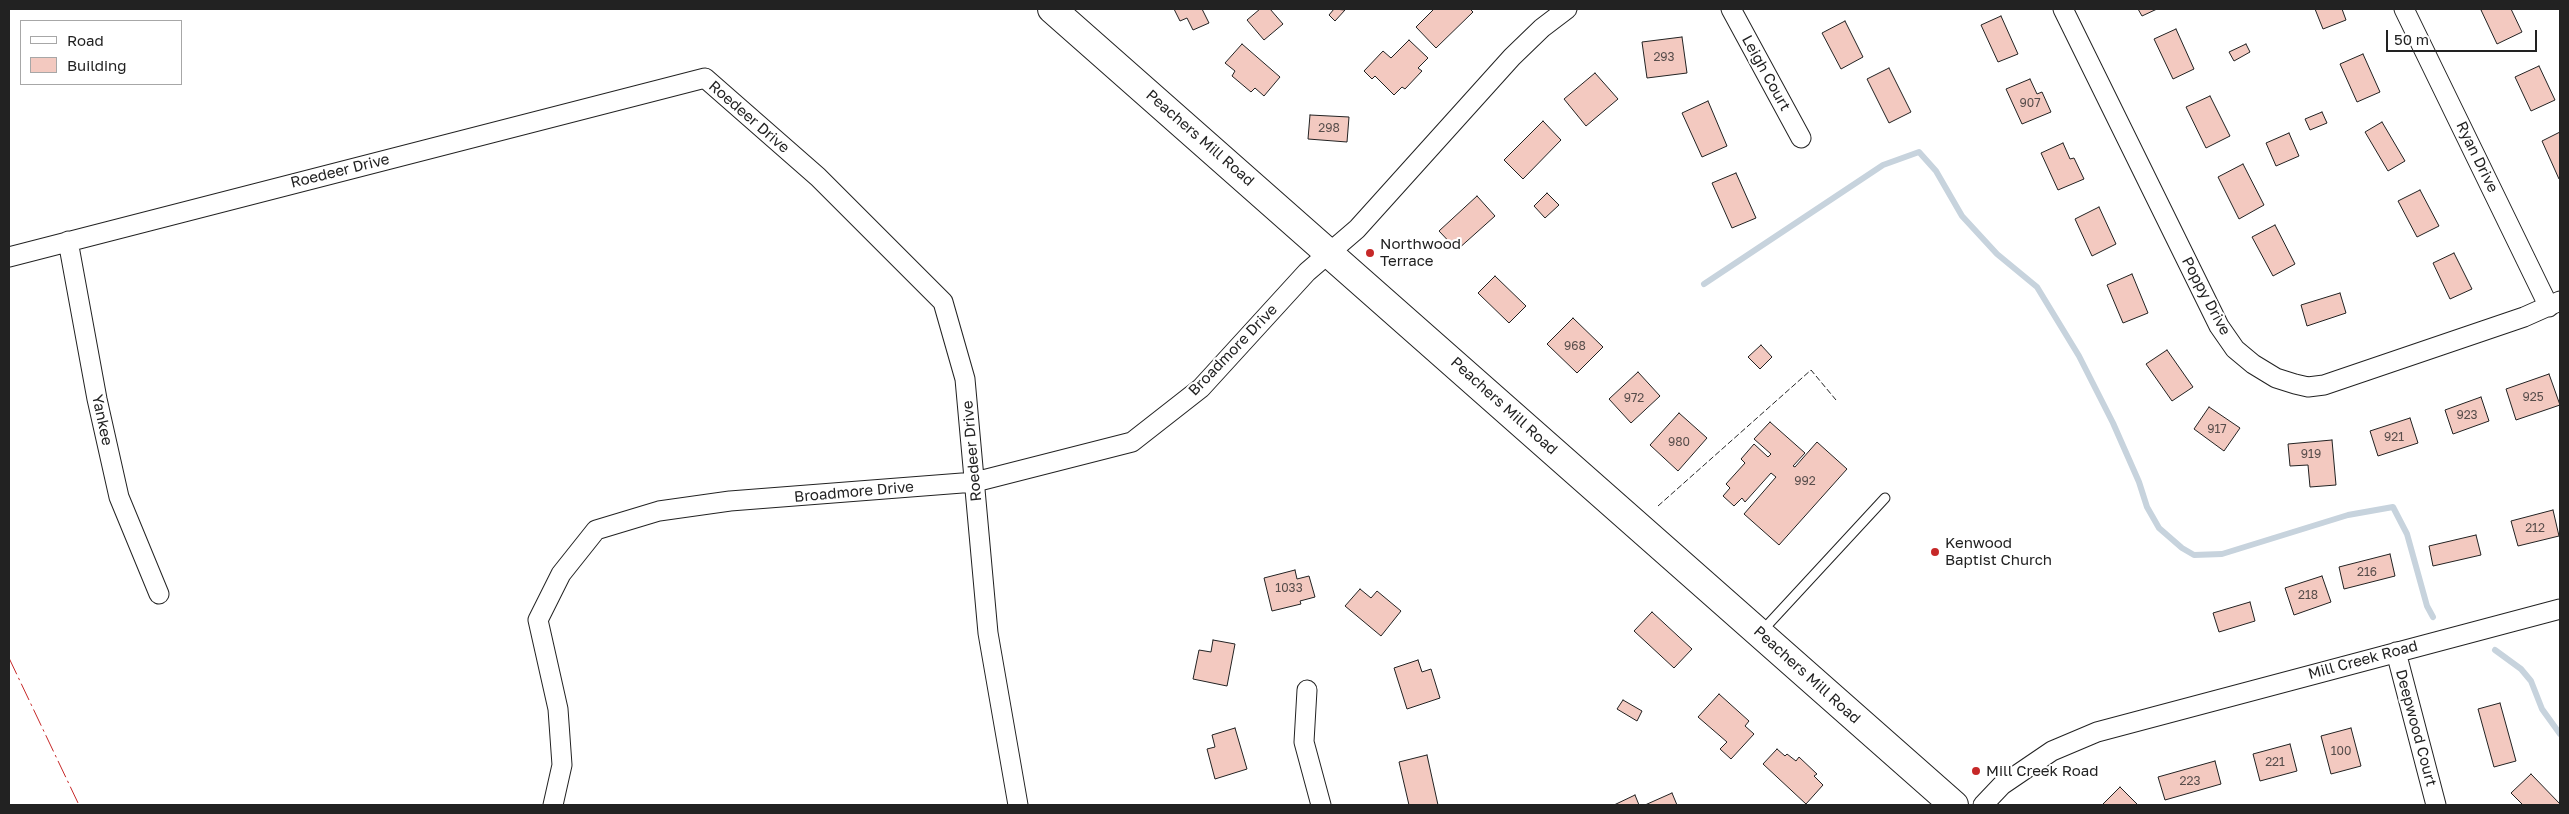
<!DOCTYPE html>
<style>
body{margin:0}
#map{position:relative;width:2569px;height:814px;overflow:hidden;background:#fff;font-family:"Golos Text",sans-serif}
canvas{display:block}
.frame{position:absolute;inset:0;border:10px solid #222;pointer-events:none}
.legend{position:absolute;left:20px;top:20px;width:162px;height:65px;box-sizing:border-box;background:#fff;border:1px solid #a7a7a7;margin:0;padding:6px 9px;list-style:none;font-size:15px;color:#222}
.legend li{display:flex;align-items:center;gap:10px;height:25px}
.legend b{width:25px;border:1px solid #a7a7a7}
.scale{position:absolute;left:2386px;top:30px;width:151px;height:22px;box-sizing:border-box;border:2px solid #222;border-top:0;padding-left:6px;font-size:15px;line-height:18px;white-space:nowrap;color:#222;-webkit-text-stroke:4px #fff;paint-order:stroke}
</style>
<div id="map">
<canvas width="2569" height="814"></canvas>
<div class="frame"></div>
<ul class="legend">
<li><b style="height:6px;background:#fff"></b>Road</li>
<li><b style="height:14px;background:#f3c9c0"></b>Building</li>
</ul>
<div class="scale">50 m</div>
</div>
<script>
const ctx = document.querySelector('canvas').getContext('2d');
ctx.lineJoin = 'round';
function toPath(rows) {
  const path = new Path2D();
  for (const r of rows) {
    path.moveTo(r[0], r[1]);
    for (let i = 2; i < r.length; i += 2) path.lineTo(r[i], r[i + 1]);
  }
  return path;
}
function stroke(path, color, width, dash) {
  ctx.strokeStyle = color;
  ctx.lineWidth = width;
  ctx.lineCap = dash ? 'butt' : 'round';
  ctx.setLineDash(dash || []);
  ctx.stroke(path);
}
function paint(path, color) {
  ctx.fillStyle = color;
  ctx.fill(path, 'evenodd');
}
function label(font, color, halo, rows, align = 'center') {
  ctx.font = font + ' "Golos Text",sans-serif';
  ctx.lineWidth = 4;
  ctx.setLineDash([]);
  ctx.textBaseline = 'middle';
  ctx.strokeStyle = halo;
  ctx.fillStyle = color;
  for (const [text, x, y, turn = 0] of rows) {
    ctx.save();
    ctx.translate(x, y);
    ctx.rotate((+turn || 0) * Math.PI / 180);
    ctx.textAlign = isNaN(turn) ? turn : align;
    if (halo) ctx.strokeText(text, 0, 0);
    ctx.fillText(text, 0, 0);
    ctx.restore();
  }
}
stroke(toPath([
 [1704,284,1883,165,1919,152,1936,171,1962,216,1997,254,2037,287,2079,356,2113,423,2139,482,2147,507,2159,528,2182,548,2194,555,2222,554,2348,515,2393,507,2407,534,2427,606,2433,617],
 [2495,650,2521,669,2531,681,2542,709,2560,734]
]), '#c7d3dd', 6);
const building = toPath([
 [1174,9,1202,9,1209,23,1193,30,1187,18,1180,21,1174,9],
 [1260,9,1270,9,1283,24,1264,40,1247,20,1260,9],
 [1334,9,1345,10,1335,21,1329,15,1334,9],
 [1434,9,1470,9,1473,12,1436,48,1416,27,1434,9],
 [2138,9,2157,9,2142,16,2138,9],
 [2315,9,2342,9,2346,20,2323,29,2315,9],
 [2484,9,2511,9,2522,32,2497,44,2481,10,2484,9],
 [2001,16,2018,54,1998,62,1981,25,2001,16],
 [1845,21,1863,57,1841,69,1822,33,1845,21],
 [2176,29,2194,69,2173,79,2154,39,2176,29],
 [1682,37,1687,73,1647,78,1642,42,1682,37],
 [1409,40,1428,58,1418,68,1422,71,1405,89,1402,87,1394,95,1375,76,1372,79,1364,71,1383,51,1391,58,1409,40],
 [1242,44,1280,77,1264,96,1255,88,1251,92,1232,76,1235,71,1225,63,1242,44],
 [2246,44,2250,52,2234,61,2229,52,2246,44],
 [2363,54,2380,92,2357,102,2340,64,2363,54],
 [2539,66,2555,100,2531,111,2515,77,2539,66],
 [1889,68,1911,112,1889,123,1867,79,1889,68],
 [1595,73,1618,99,1586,126,1564,99,1595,73],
 [2030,79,2037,94,2042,92,2051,112,2022,124,2006,89,2030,79],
 [2210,96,2230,136,2206,148,2186,107,2210,96],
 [1708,101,1727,146,1702,157,1682,113,1708,101],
 [2322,112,2327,123,2310,130,2305,119,2322,112],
 [1310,115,1349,117,1347,142,1308,139,1310,115],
 [1543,121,1561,140,1523,179,1504,160,1543,121],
 [2382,122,2405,161,2388,171,2365,132,2382,122],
 [2560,132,2560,178,2559,179,2542,141,2560,132],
 [2289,133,2299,156,2276,166,2266,143,2289,133],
 [2063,143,2070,159,2074,158,2084,179,2058,190,2041,153,2063,143],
 [2243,164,2264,205,2239,219,2218,177,2243,164],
 [1736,173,1756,218,1732,228,1712,183,1736,173],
 [2420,190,2439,226,2417,237,2398,201,2420,190],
 [1547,193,1559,205,1545,218,1534,206,1547,193],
 [1477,196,1495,216,1457,250,1439,231,1477,196],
 [2099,207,2116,244,2092,256,2075,219,2099,207],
 [2275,225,2295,264,2273,276,2252,237,2275,225],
 [2454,253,2472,289,2450,299,2433,263,2454,253],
 [2132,274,2148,313,2123,323,2107,285,2132,274],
 [1495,276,1526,306,1509,323,1478,293,1495,276],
 [2340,293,2346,313,2307,326,2301,305,2340,293],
 [1573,318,1603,347,1577,373,1547,344,1573,318],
 [1761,345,1772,357,1760,369,1748,357,1761,345],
 [2167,350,2193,387,2172,401,2146,364,2167,350],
 [1638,372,1660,396,1631,423,1609,399,1638,372],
 [2549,374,2560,405,2516,420,2506,389,2549,374],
 [2481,397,2489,421,2453,434,2445,410,2481,397],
 [2209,407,2240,428,2224,451,2194,429,2209,407],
 [1679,413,1707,438,1678,471,1650,445,1679,413],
 [2410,418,2418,443,2378,456,2370,431,2410,418],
 [1770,422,1805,453,1793,466,1795,467,1817,442,1847,469,1779,545,1744,514,1776,477,1771,473,1745,502,1742,498,1734,506,1723,496,1730,488,1726,484,1745,463,1741,459,1754,444,1768,457,1771,454,1754,439,1770,422],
 [2332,440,2336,485,2310,487,2308,465,2290,466,2288,444,2332,440],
 [2553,510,2559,536,2518,546,2511,521,2553,510],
 [2476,535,2481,555,2433,566,2429,546,2476,535],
 [2390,554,2395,576,2344,589,2339,567,2390,554],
 [1295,570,1297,579,1309,576,1315,597,1300,601,1301,604,1272,611,1264,578,1295,570],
 [2322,576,2331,602,2294,615,2285,588,2322,576],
 [1360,589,1371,598,1377,591,1401,611,1381,636,1345,606,1360,589],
 [2250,602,2255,621,2219,632,2213,613,2250,602],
 [1652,612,1692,649,1674,668,1634,631,1652,612],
 [1213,640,1235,644,1227,686,1193,679,1199,650,1211,652,1213,640],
 [1418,660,1422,672,1431,669,1440,698,1407,709,1394,668,1418,660],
 [1719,694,1749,721,1745,726,1754,734,1731,759,1720,749,1727,742,1698,717,1719,694],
 [1623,700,1642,711,1637,721,1617,709,1623,700],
 [2500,703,2516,761,2494,767,2478,709,2500,703],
 [1235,728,1247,769,1215,779,1207,749,1215,747,1212,735,1235,728],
 [2351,728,2361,766,2331,774,2321,736,2351,728],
 [2290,744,2297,771,2260,781,2253,754,2290,744],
 [1777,749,1785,756,1787,754,1796,761,1799,757,1817,774,1814,776,1823,785,1806,804,1763,764,1777,749],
 [1427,755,1438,805,1409,805,1399,762,1427,755],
 [2215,761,2221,784,2165,800,2158,777,2215,761],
 [2531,774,2560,804,2560,805,2523,805,2511,793,2531,774],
 [2120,787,2138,805,2102,805,2120,787],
 [1672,793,1677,805,1645,805,1672,793],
 [1635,795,1639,805,1614,805,1635,795]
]);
paint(building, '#f3c9c0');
stroke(building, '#222', 1);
const lane = toPath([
 [1762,631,1885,498]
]);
const street = toPath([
 [1731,9,1801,138],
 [2063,9,2219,326,2235,349,2253,364,2276,378,2295,384,2308,387,2324,385,2524,317,2560,301],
 [2404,9,2549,307],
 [68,241,97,399,119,497,159,594],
 [9,257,705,78,818,177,943,302,965,379,988,633,1018,805],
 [2396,652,2436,805],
 [1307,690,1304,742,1321,805],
 [553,805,562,765,558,709,538,620,561,574,596,530,659,511,730,501,975,482,1132,442,1201,388,1307,272,1357,229,1512,57,1542,28,1567,9],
 [1983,805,2002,785,2052,751,2097,732,2560,609]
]);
const primary = toPath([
 [1052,9,1954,805]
]);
stroke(lane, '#222', 11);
stroke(street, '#222', 21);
stroke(primary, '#222', 30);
stroke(lane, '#fff', 9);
stroke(street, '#fff', 19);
stroke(primary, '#fff', 28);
stroke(toPath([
 [1658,506,1811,370,1836,400]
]), '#222', 1, [6, 2.5]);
stroke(toPath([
 [9,658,79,805]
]), '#c62828', 1, [18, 4, 2.5, 4]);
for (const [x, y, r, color] of [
 [1370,253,5,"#c62828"],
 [1935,552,5,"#c62828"],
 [1976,771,5,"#c62828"]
]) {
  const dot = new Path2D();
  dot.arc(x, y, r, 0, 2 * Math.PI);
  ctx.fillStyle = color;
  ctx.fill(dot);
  stroke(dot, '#fff', 2);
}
label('12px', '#564c4a', null, [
 ["293",1664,57],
 ["907",2030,103],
 ["298",1329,128],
 ["968",1575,346],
 ["925",2533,397],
 ["972",1634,398],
 ["923",2467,415],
 ["917",2217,429],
 ["921",2394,437],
 ["980",1679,442],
 ["919",2311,454],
 ["992",1805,481],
 ["212",2535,528],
 ["216",2367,572],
 ["1033",1289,588],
 ["218",2308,595],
 ["100",2341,751],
 ["221",2275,762],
 ["223",2190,781]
]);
label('15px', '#222', '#fff', [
 ["Leigh Court",1766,73,61],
 ["Roedeer Drive",749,117,41],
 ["Peachers Mill Road",1200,138,41],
 ["Ryan Drive",2477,157,64],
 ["Roedeer Drive",340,171,-14],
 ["Poppy Drive",2206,296,62],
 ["Broadmore Drive",1233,350,-46],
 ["Peachers Mill Road",1504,406,42],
 ["Yankee",102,420,78],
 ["Roedeer Drive",972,451,-95],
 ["Broadmore Drive",854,492,-5],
 ["Mill Creek Road",2363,660,-15],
 ["Peachers Mill Road",1807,675,42],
 ["Deepwood Court",2416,728,75]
]);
label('15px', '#222', '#fff', [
 ["Northwood",1380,244],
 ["Terrace",1380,261],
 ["Kenwood",1945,543],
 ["Baptist Church",1945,560],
 ["Mill Creek Road",1986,771]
], 'left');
</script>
